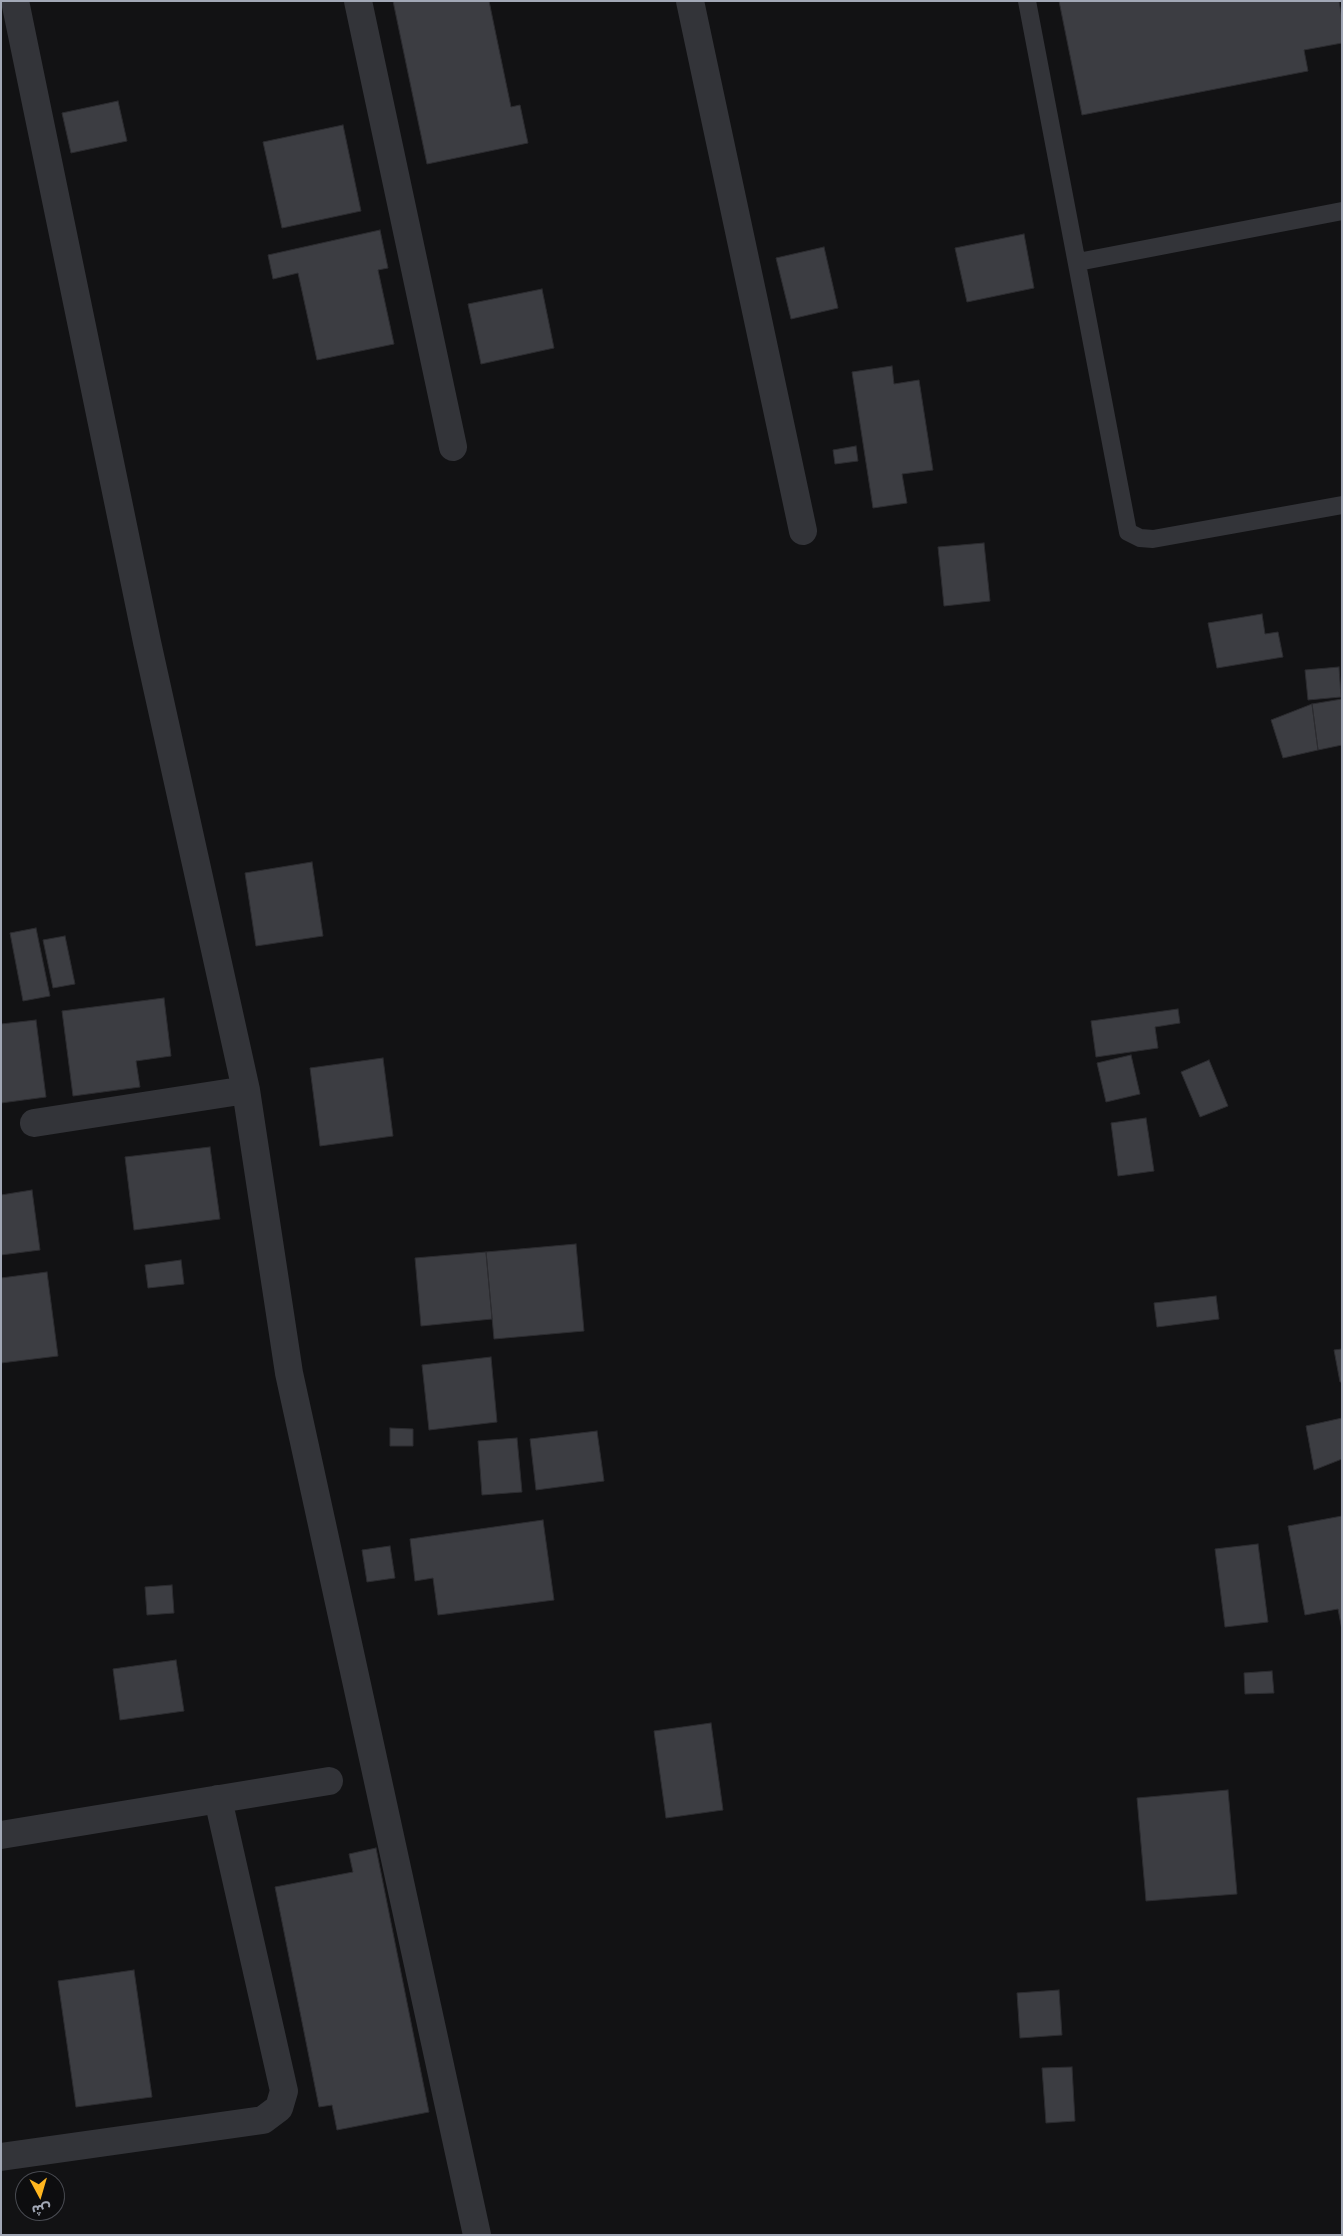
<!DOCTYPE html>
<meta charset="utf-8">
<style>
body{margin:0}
#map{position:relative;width:1343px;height:2236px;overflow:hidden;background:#121214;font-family:Poppins,"Noto Sans Arabic",sans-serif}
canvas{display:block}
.frame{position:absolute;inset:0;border:2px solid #a2a8b6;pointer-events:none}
.north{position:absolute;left:15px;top:2171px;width:50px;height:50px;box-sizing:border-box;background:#0d0d0f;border:1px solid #494b52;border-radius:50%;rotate:174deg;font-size:14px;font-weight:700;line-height:20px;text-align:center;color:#a2a8b6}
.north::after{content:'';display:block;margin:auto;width:18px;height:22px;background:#ffb61f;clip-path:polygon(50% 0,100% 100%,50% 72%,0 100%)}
</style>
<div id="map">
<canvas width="1343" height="2236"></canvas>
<div class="frame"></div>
<div class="north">ش</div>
</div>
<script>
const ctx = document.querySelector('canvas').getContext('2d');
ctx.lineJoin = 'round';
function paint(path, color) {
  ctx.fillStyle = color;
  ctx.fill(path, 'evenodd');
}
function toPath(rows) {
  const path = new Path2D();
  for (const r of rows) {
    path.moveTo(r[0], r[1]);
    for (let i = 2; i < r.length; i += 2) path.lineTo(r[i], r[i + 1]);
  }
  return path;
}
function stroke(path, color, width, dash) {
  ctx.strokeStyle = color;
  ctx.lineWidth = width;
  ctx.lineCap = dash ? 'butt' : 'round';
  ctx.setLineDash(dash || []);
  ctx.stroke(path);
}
const building = toPath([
 [393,1,489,1,511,107,520,105,528,143,427,164,393,1],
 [1059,1,1339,1,1342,18,1342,43,1304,50,1308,71,1082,115,1059,1],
 [118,101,127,141,71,153,62,113,118,101],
 [343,125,361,211,282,228,263,142,343,125],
 [380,230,388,268,378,270,394,344,317,360,298,273,273,279,268,255,380,230],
 [1024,234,1034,288,967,302,955,248,1024,234],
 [824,247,838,308,791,319,776,258,824,247],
 [542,289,554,348,481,364,468,304,542,289],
 [892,366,894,384,919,380,933,470,902,474,907,503,873,508,852,372,892,366],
 [856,446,858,461,835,464,833,450,856,446],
 [984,543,990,601,944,606,938,547,984,543],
 [1262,614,1265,634,1278,632,1283,657,1217,668,1208,623,1262,614],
 [1339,667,1341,697,1308,700,1305,670,1339,667],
 [1342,699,1342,745,1318,750,1312,704,1342,699],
 [1312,704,1318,750,1283,758,1271,720,1312,704],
 [312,862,323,936,256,946,245,873,312,862],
 [36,928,50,996,23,1001,10,933,36,928],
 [65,936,75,984,53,988,43,940,65,936],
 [164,998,171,1056,136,1061,140,1087,73,1096,62,1011,164,998],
 [1178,1009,1180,1023,1155,1027,1158,1048,1096,1057,1091,1021,1178,1009],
 [36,1020,46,1097,1,1103,1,1024,36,1020],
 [1131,1055,1140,1094,1106,1102,1097,1063,1131,1055],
 [383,1058,393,1136,320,1146,310,1068,383,1058],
 [1209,1060,1228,1106,1200,1117,1181,1072,1209,1060],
 [1146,1118,1154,1171,1118,1176,1111,1123,1146,1118],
 [210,1147,220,1219,134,1230,125,1157,210,1147],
 [32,1190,40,1250,1,1255,1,1195,32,1190],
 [576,1244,584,1331,494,1339,486,1252,576,1244],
 [486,1252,492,1319,421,1326,415,1258,486,1252],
 [181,1260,184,1284,148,1288,145,1265,181,1260],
 [47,1272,58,1356,1,1363,1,1278,47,1272],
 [1216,1296,1219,1319,1157,1327,1154,1303,1216,1296],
 [1342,1349,1342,1382,1340,1382,1334,1350,1342,1349],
 [491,1357,497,1422,429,1430,422,1365,491,1357],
 [1342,1418,1342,1459,1314,1470,1306,1426,1342,1418],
 [390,1428,413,1429,413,1446,390,1446,390,1428],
 [597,1431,604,1481,536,1490,530,1439,597,1431],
 [517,1438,522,1492,482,1495,478,1441,517,1438],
 [1342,1516,1342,1630,1338,1609,1305,1615,1288,1526,1342,1516],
 [543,1520,554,1600,438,1615,433,1578,415,1581,410,1539,543,1520],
 [1258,1544,1268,1622,1225,1627,1215,1549,1258,1544],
 [390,1546,395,1578,367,1582,362,1550,390,1546],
 [172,1585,174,1613,147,1615,145,1587,172,1585],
 [176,1660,184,1711,120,1720,113,1669,176,1660],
 [1272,1671,1274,1693,1245,1694,1244,1673,1272,1671],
 [711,1723,723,1810,666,1818,654,1731,711,1723],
 [1228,1790,1237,1894,1146,1901,1137,1798,1228,1790],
 [376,1848,429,2112,337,2130,332,2105,319,2107,275,1887,353,1872,349,1854,376,1848],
 [134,1970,152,2097,76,2107,58,1981,134,1970],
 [1059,1990,1062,2035,1020,2038,1017,1993,1059,1990],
 [1072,2067,1075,2121,1046,2123,1042,2068,1072,2067]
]);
paint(building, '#3c3d42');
stroke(building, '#2c2c30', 1);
stroke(toPath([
 [1027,1,1128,532,1140,538,1153,539,1342,505],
 [1078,262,1342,211]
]), '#333439', 18);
stroke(toPath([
 [15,1,147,642,246,1090,289,1373,477,2235],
 [358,1,453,447],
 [690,1,803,531],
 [34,1123,246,1090],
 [1,1835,329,1781],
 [1,2157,263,2120,279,2108,284,2091,218,1799]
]), '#333439', 28);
</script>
